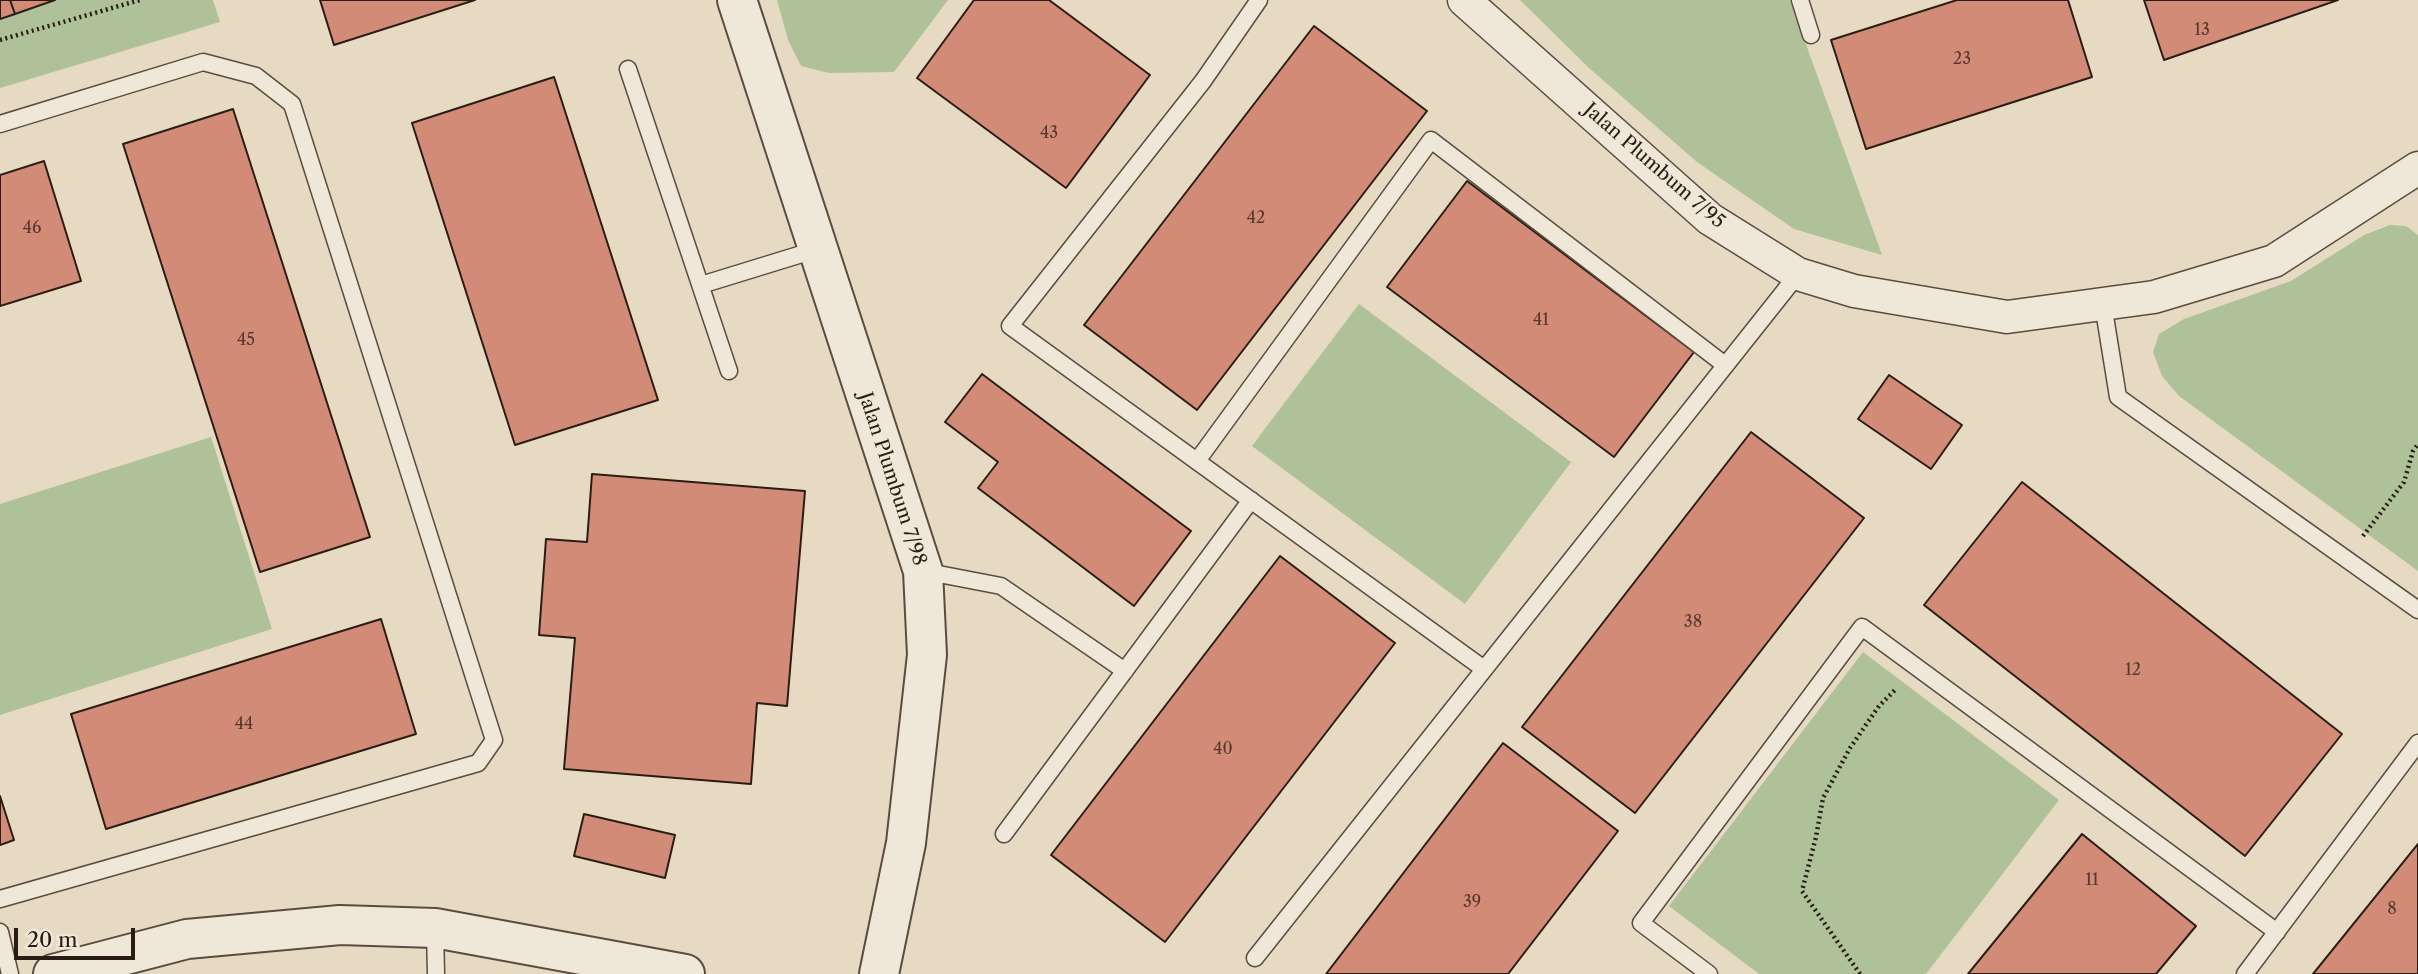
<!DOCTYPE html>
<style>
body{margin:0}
#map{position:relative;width:2418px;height:974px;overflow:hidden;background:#e7dac2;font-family:"Libre Caslon Text",serif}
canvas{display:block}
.scale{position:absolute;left:14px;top:928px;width:121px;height:32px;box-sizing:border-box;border:4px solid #2b1d16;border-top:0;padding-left:9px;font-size:21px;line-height:24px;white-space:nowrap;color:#2b1d16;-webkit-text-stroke:5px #efe7d7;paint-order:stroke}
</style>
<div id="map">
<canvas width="2418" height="974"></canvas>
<div class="scale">20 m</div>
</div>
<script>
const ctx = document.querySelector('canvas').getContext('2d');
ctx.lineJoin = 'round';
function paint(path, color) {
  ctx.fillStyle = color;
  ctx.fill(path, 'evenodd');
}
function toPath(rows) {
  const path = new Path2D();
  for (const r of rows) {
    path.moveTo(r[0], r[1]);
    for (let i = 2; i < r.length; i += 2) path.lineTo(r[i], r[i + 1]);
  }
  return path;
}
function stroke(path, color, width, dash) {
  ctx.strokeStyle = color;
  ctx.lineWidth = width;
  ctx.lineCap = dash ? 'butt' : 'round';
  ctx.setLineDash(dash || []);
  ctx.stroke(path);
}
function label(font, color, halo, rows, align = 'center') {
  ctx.font = font + ' "Libre Caslon Text",serif';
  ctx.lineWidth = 5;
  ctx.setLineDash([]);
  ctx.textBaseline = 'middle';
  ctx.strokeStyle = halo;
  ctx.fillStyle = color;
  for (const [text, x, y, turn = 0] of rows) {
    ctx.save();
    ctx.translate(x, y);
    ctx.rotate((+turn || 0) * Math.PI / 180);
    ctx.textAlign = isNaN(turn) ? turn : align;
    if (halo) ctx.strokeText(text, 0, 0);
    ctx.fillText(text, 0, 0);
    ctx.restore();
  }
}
paint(toPath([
 [0,0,213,0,220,22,0,88],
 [777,0,948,0,894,72,829,73,801,66,788,40],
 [1520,0,1790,0,1882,255,1794,229,1697,162,1589,68],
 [2390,225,2406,226,2418,235,2418,571,2179,396,2162,376,2153,352,2159,334,2184,319,2291,281,2364,235],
 [1359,304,1571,462,1465,604,1252,446],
 [211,437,272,629,0,715,0,504],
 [1863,652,2059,800,1926,974,1759,974,1669,906]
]), '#afc198');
const building = toPath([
 [0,0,10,0,15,14,0,19,0,0],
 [10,0,55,0,15,14,10,0],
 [320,0,475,0,334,45,320,0],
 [974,0,1049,0,1150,75,1066,188,917,78,974,0],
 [1957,0,2068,0,2092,77,1866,149,1831,40,1957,0],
 [2144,0,2338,0,2164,60,2144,0],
 [1314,26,1427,111,1197,410,1084,325,1314,26],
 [554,77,658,400,515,445,412,123,554,77],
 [233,109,370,537,260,572,123,144,233,109],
 [44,161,81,281,0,306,0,175,44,161],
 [1467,181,1694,352,1614,457,1387,287,1467,181],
 [982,374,1191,531,1134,606,978,488,998,462,945,422,982,374],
 [1889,375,1962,425,1931,469,1858,419,1889,375],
 [1751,432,1864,518,1635,813,1522,727,1751,432],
 [592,474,805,491,787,706,757,703,751,784,564,769,575,638,539,635,546,539,587,542,592,474],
 [2022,482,2342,734,2245,856,1924,605,2022,482],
 [1280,556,1395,643,1165,942,1051,855,1280,556],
 [381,619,416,734,106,829,71,714,381,619],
 [1503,743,1618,831,1508,974,1326,974,1503,743],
 [0,796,14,840,0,845,0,796],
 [584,814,675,835,665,878,574,856,584,814],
 [2082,834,2196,926,2156,974,1968,974,2082,834],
 [2418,844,2418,974,2313,974,2418,844]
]);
paint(building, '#d28b76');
stroke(building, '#2b1d16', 2);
const service = toPath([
 [1259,0,1203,81,1010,326,1484,669],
 [1800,0,1811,35],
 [628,69,729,371],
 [0,124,203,62,256,76,292,104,494,740,478,763,0,899],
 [701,285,818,249],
 [2103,304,2118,397,2418,610],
 [1197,461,1431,140,1725,365],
 [923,571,1001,586,1125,671],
 [1004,834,1251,500],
 [435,928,436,974],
 [0,932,10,974],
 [1255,958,1798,274],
 [1709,974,1641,923,1862,627,2277,932],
 [2245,974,2418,743]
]);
const minor = toPath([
 [1464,0,1710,219,1798,274,1854,291,2007,317,2154,297,2274,261,2418,168]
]);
const tertiary = toPath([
 [737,0,923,571,927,655,906,843,879,974],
 [53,974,187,939,340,925,435,928,685,974]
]);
stroke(service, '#5a4c41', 19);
stroke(minor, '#5a4c41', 35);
stroke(tertiary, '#5a4c41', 42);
stroke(toPath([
 [0,40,140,0],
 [2363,536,2404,482,2413,451,2418,444],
 [1860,974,1802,891,1816,837,1823,798,1850,748,1879,706,1897,688]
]), '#2b1d16', 4.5, [2, 3.5]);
stroke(service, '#efe7d7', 16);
stroke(minor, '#efe7d7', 32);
stroke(tertiary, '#efe7d7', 38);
label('16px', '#55382e', null, [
 ["13",2202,30],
 ["23",1962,59],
 ["43",1049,133],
 ["42",1256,218],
 ["46",32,228],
 ["41",1541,320],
 ["45",246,340],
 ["38",1693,622],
 ["12",2133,670],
 ["44",244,724],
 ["40",1223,749],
 ["11",2092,880],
 ["39",1472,902],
 ["8",2392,909]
]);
label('19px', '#2b1d16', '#efe7d7', [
 ["Jalan Plumbum 7/95",1654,166,41],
 ["Jalan Plumbum 7/98",892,479,72]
]);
</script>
